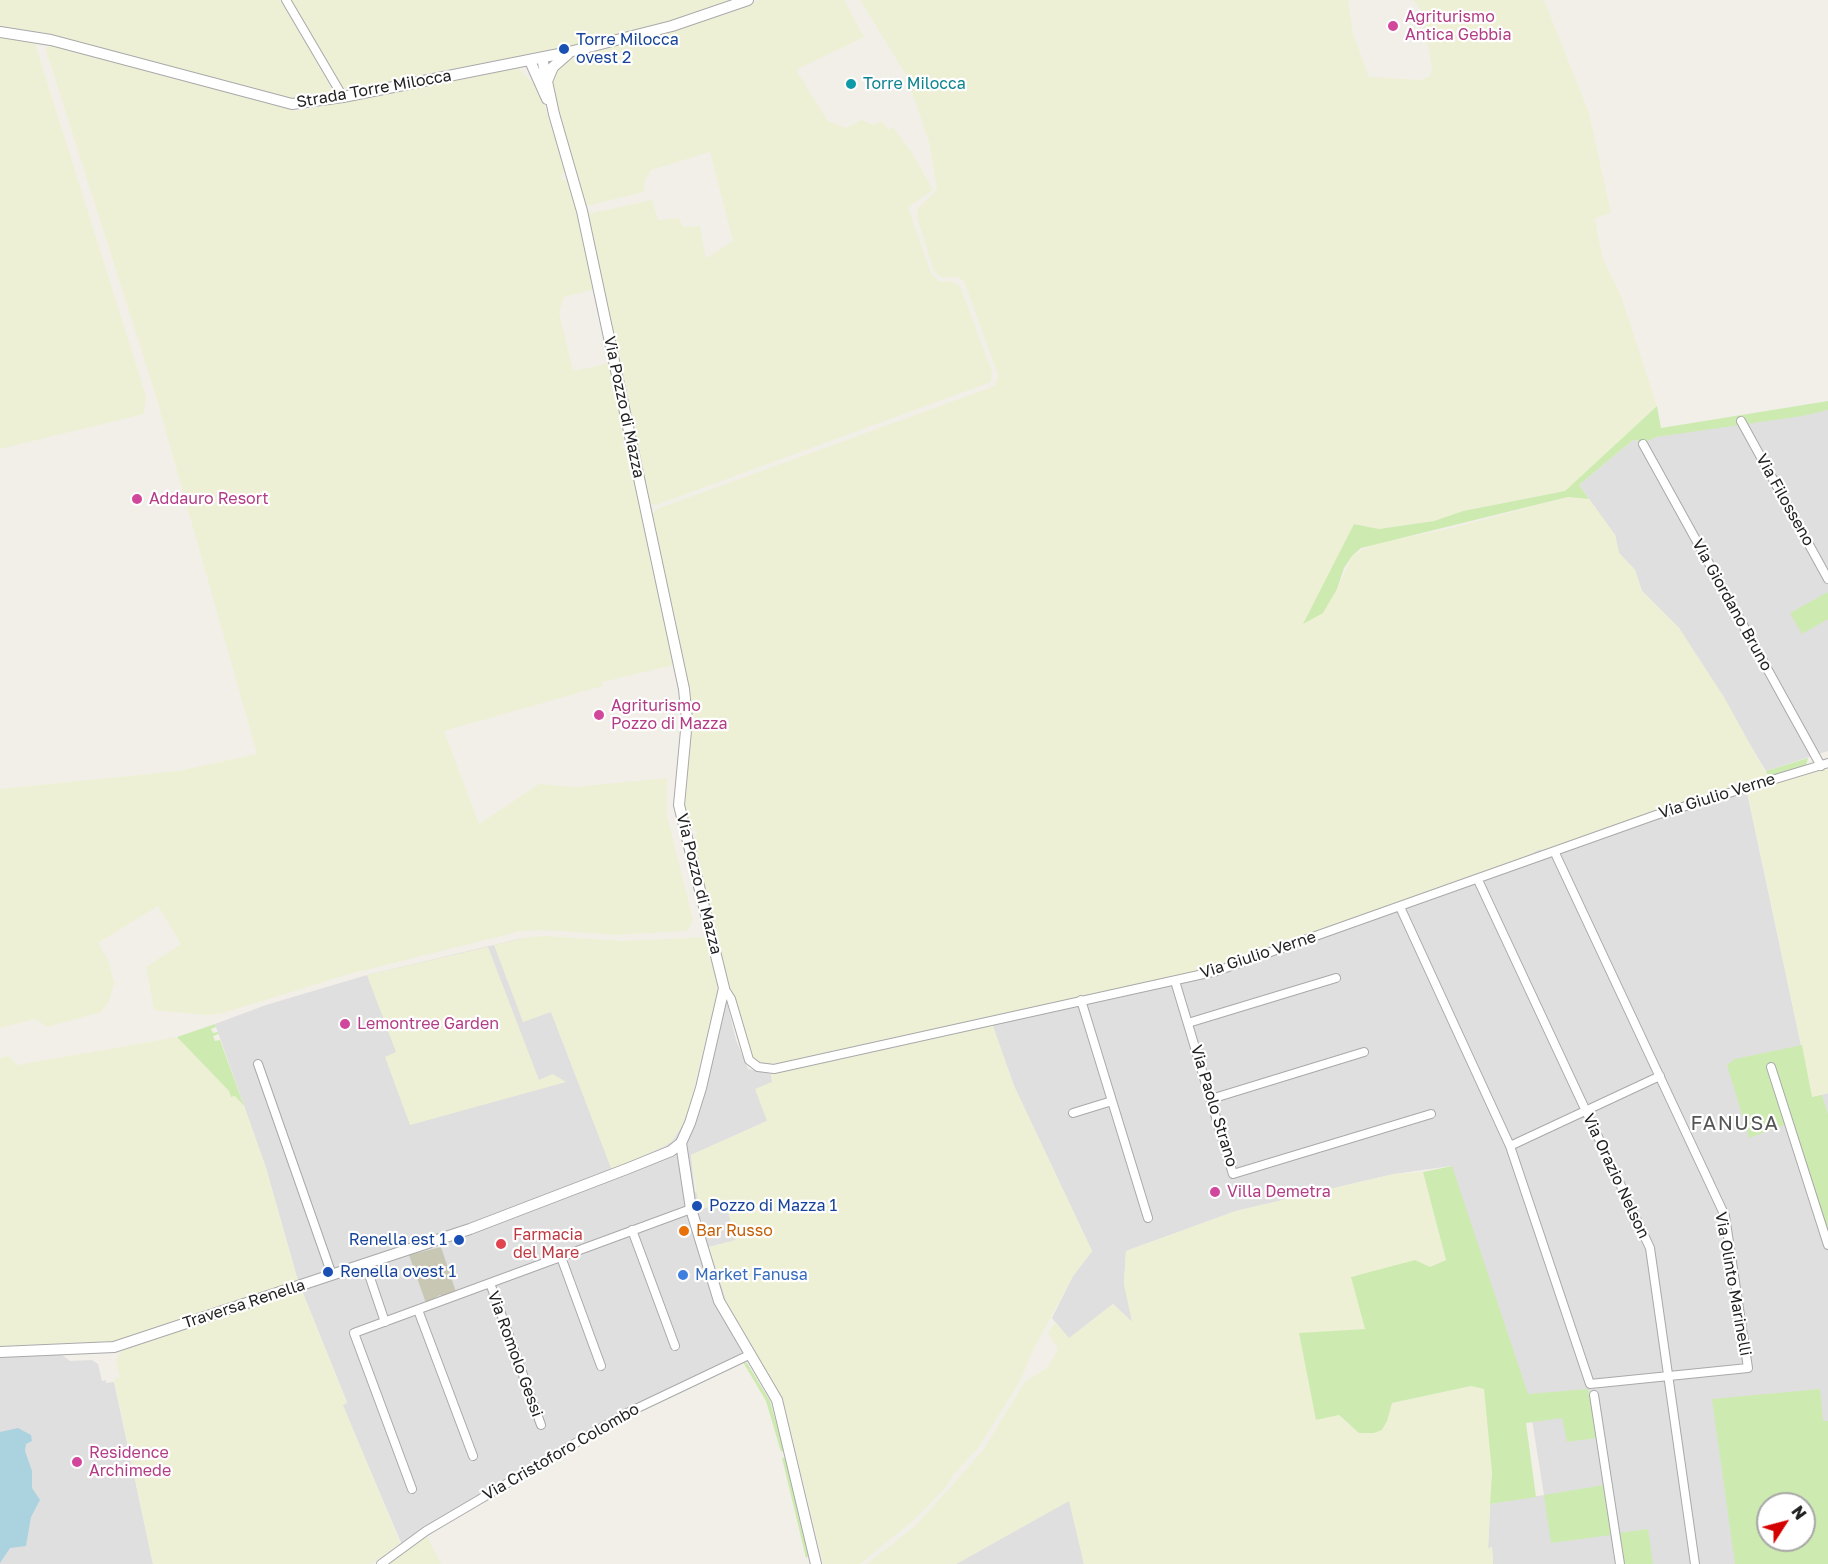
<!DOCTYPE html>
<style>
body{margin:0}
#map{position:relative;width:1828px;height:1564px;overflow:hidden;background:#f2efe9;font-family:"Golos Text",sans-serif}
canvas{display:block}
.north{position:absolute;left:1756px;top:1492px;width:60px;height:60px;box-sizing:border-box;background:#fff;border:2px solid #a7a7a7;border-radius:50%;rotate:54deg;font-size:16px;font-weight:700;line-height:24px;text-align:center;color:#222}
.north::after{content:'';display:block;margin:auto;width:21px;height:27px;background:#d40000;clip-path:polygon(50% 0,100% 100%,50% 72%,0 100%)}
</style>
<div id="map">
<canvas width="1828" height="1564"></canvas>
<div class="north">N</div>
</div>
<script>
const ctx = document.querySelector('canvas').getContext('2d');
ctx.lineJoin = 'round';
function paint(path, color) {
  ctx.fillStyle = color;
  ctx.fill(path, 'evenodd');
}
function toPath(rows) {
  const path = new Path2D();
  for (const r of rows) {
    path.moveTo(r[0], r[1]);
    for (let i = 2; i < r.length; i += 2) path.lineTo(r[i], r[i + 1]);
  }
  return path;
}
function stroke(path, color, width, dash) {
  ctx.strokeStyle = color;
  ctx.lineWidth = width;
  ctx.lineCap = dash ? 'butt' : 'round';
  ctx.setLineDash(dash || []);
  ctx.stroke(path);
}
function label(font, color, halo, rows, align = 'center') {
  ctx.font = font + ' "Golos Text",sans-serif';
  ctx.lineWidth = 4.5;
  ctx.setLineDash([]);
  ctx.textBaseline = 'middle';
  ctx.strokeStyle = halo;
  ctx.fillStyle = color;
  for (const [text, x, y, turn = 0] of rows) {
    ctx.save();
    ctx.translate(x, y);
    ctx.rotate((+turn || 0) * Math.PI / 180);
    ctx.textAlign = isNaN(turn) ? turn : align;
    if (halo) ctx.strokeText(text, 0, 0);
    ctx.fillText(text, 0, 0);
    ctx.restore();
  }
}
paint(toPath([
 [1828,410,1828,751,1766,771,1679,628,1642,591,1635,570,1619,553,1615,535,1579,485,1633,440,1646,442,1655,437],
 [1745,783,1812,1097,1828,1093,1828,1564,1493,1564,1492,1548,1488,1548,1490,1504,1544,1495,1528,1395,1451,1166,1394,1174,1236,1211,1126,1251,1124,1284,1133,1319,1132,1322,1113,1304,1069,1339,1052,1318,1073,1276,1092,1251,1014,1086,989,1016,1217,968,1541,849],
 [1768,1504,1804,1504,1804,1540,1768,1540],
 [523,938,612,1170,672,1141,679,1131,693,1101,715,1000,727,1003,736,1040,748,1069,771,1074,772,1082,767,1121,691,1155,695,1192,726,1203,736,1240,709,1247,727,1303,757,1355,627,1417,454,1518,405,1552,342,1404,347,1402,298,1281,266,1168,215,1024,266,1005,367,975],
 [61,1354,70,1361,92,1360,98,1364,102,1381,106,1380,106,1383,114,1382,153,1564,0,1564,0,1356],
 [1070,1500,1084,1564,956,1564]
]), '#e0dfdf');
paint(toPath([
 [441,1247,456,1292,443,1297,440,1295,426,1303,409,1255]
]), '#c7c7b4');
paint(toPath([
 [0,0,281,0,334,92,299,99,290,98,42,32,0,27],
 [290,0,737,0,657,25,583,43,349,90,342,87],
 [758,0,844,0,864,37,796,70,828,121,846,128,861,120,874,125,881,121,889,130,893,127,911,151,933,190,908,207,931,273,940,282,950,281,960,286,992,372,991,382,656,505,649,503,588,214,652,200,658,220,679,218,683,227,700,226,706,258,733,241,710,152,651,170,644,183,644,192,586,206,552,85,552,74,570,59,734,12],
 [860,0,1348,0,1353,33,1369,77,1421,80,1430,76,1432,68,1421,10,1413,0,1544,0,1589,113,1611,213,1595,218,1597,231,1603,259,1621,296,1657,406,1565,491,1463,511,1434,521,1379,529,1354,524,1334,566,1337,589,1352,556,1373,544,1452,528,1568,497,1589,499,1615,535,1619,553,1635,570,1642,591,1679,628,1724,697,1768,777,1652,812,1544,853,1540,849,1534,852,1533,857,1217,968,784,1062,765,1064,752,1059,727,978,692,840,697,834,696,830,689,827,684,805,691,714,652,514,657,509,995,386,998,375,964,281,957,277,943,278,934,271,917,217,918,208,937,190,929,142,906,75],
 [0,37,35,44,146,396,144,414,0,449],
 [54,45,296,111,518,68,533,83,544,104,566,171,561,175,562,180,569,181,595,289,564,297,559,312,573,371,610,363,626,438,622,444,623,449,628,450,674,665,602,682,603,686,444,731,479,824,539,784,575,787,667,778,667,816,693,920,687,931,615,935,544,930,521,931,346,975,220,1014,204,1015,154,1010,146,967,181,944,158,906,98,943,108,959,114,983,109,1001,101,1012,47,1027,35,1019,0,1028,0,789,178,771,257,754,155,393,46,50,48,46],
 [1828,769,1828,1093,1812,1097,1747,790],
 [546,936,623,941,708,937,719,986,686,1120,672,1141,665,1146,612,1170,551,1012,523,1022,494,945,529,937],
 [488,947,539,1080,553,1074,566,1082,410,1125,385,1057,396,1052,367,975],
 [990,1024,993,1026,1014,1086,1092,1251,1073,1276,1034,1348,1021,1379,979,1447,954,1474,946,1487,915,1519,860,1564,823,1564,784,1403,727,1303,709,1247,736,1240,726,1204,699,1209,691,1155,767,1121,755,1089,772,1082,771,1074],
 [177,1037,229,1091,231,1097,235,1096,244,1106,266,1168,298,1281,113,1341,0,1346,0,1058,8,1056,18,1065],
 [1423,1172,1446,1260,1430,1267,1351,1276,1365,1329,1299,1334,1317,1420,1339,1415,1349,1425,1382,1430,1392,1403,1471,1386,1484,1389,1492,1473,1488,1548,1492,1547,1493,1564,1084,1564,1069,1501,956,1564,867,1564,915,1526,949,1489,983,1450,1025,1382,1047,1368,1058,1349,1048,1333,1055,1322,1069,1338,1113,1304,1132,1322,1124,1284,1126,1251,1236,1211,1394,1174],
 [302,1291,347,1403,343,1405,400,1543,372,1564,153,1564,114,1379,120,1377,116,1361,119,1354,124,1349],
 [427,1536,441,1564,389,1564,405,1552]
]), '#eef0d5');
paint(toPath([
 [1828,401,1828,410,1802,416,1656,437,1646,442,1633,440,1579,485,1589,499,1568,497,1361,548,1352,556,1344,568,1337,589,1323,613,1303,624,1354,524,1379,529,1434,521,1463,511,1565,491,1657,406,1661,428],
 [1828,592,1828,619,1802,634,1790,613],
 [1808,758,1806,766,1768,777,1766,771],
 [215,1024,216,1027,211,1029,213,1033,218,1032,219,1034,213,1036,215,1041,220,1040,244,1106,235,1096,231,1097,229,1091,177,1037],
 [1802,1045,1812,1097,1822,1095,1828,1114,1828,1237,1787,1124,1749,1138,1727,1065,1735,1059],
 [1452,1166,1528,1394,1588,1389,1596,1438,1567,1442,1562,1418,1526,1423,1536,1497,1490,1504,1492,1473,1484,1389,1471,1386,1392,1403,1387,1421,1382,1430,1374,1433,1359,1433,1339,1415,1316,1420,1299,1333,1365,1329,1351,1277,1415,1260,1430,1267,1446,1260,1423,1172],
 [743,1362,747,1363,770,1401,784,1450,781,1452,766,1401],
 [1820,1389,1823,1421,1828,1421,1828,1564,1735,1564,1712,1399],
 [1768,1504,1804,1504,1804,1540,1768,1540],
 [782,1458,786,1458,809,1556,806,1558],
 [1604,1485,1611,1535,1551,1543,1544,1495],
 [1648,1529,1653,1564,1623,1564,1619,1533]
]), '#cdebb0');
paint(toPath([
 [18,1428,31,1435,32,1441,26,1444,25,1451,32,1471,32,1488,40,1500,31,1517,26,1546,10,1548,0,1563,0,1432]
]), '#aad3df');
const minor = toPath([
 [286,0,343,97],
 [1741,421,1828,579],
 [1643,444,1821,766],
 [1478,880,1650,1248,1695,1564],
 [1400,907,1510,1146,1590,1384,1748,1368,1725,1216,1555,853],
 [1175,981,1233,1174,1431,1114],
 [724,988,731,999,749,1060,758,1067,774,1069,1217,971,1656,815,1828,763],
 [1081,1000,1148,1218],
 [1188,1023,1336,978],
 [258,1064,332,1275],
 [1771,1067,1828,1245],
 [1211,1099,1364,1052],
 [1073,1113,1112,1101],
 [1510,1146,1660,1076],
 [632,1230,675,1346],
 [561,1257,601,1366],
 [365,1263,385,1322],
 [490,1283,541,1425],
 [418,1310,473,1456],
 [1594,1395,1620,1564],
 [412,1489,354,1333,691,1209],
 [381,1564,426,1531,625,1414,749,1355]
]);
const tertiary = toPath([
 [0,32,51,40,292,104,343,97,569,52,672,26,748,0],
 [542,58,554,114,582,211,684,689,687,720,679,805,724,988,701,1088,690,1123,681,1143,691,1209,719,1301,777,1400,816,1564],
 [530,61,547,99],
 [548,79,553,67,568,54],
 [0,1352,114,1347,470,1229,629,1168,671,1151,681,1143]
]);
stroke(minor, '#a9a9a9', 10);
stroke(tertiary, '#a9a9a9', 12);
stroke(minor, '#fff', 8);
stroke(tertiary, '#fff', 10);
for (const [x, y, r, color] of [
 [1393,26,6,"#d1479c"],
 [564,49,6,"#1a4fb4"],
 [851,84,6,"#0f9aa8"],
 [137,499,6,"#d1479c"],
 [599,715,6,"#d1479c"],
 [345,1024,6,"#d1479c"],
 [1215,1192,6,"#d1479c"],
 [697,1206,6,"#1a4fb4"],
 [684,1231,6,"#e8710a"],
 [459,1240,6,"#1a4fb4"],
 [501,1244,6,"#e0444e"],
 [328,1272,6,"#1a4fb4"],
 [683,1275,6,"#3f7fe0"],
 [77,1462,6,"#d1479c"]
]) {
  const dot = new Path2D();
  dot.arc(x, y, r, 0, 2 * Math.PI);
  ctx.fillStyle = color;
  ctx.fill(dot);
  stroke(dot, '#fff', 2);
}
label('16px', '#b23c85', '#fff', [
 ["Agriturismo",1405,17],
 ["Antica Gebbia",1405,35],
 ["Addauro Resort",149,499],
 ["Agriturismo",611,706],
 ["Pozzo di Mazza",611,724],
 ["Lemontree Garden",357,1024],
 ["Villa Demetra",1227,1192],
 ["Residence",89,1453],
 ["Archimede",89,1471]
], 'left');
label('16px', '#164399', '#fff', [
 ["Torre Milocca",576,40],
 ["ovest 2",576,58],
 ["Pozzo di Mazza 1",709,1206],
 ["Renella est 1",447,1240,"right"],
 ["Renella ovest 1",340,1272]
], 'left');
label('16px', '#0d838f', '#fff', [
 ["Torre Milocca",863,84]
], 'left');
label('16px', '#222', '#fff', [
 ["Strada Torre Milocca",374,89,-10],
 ["Via Pozzo di Mazza",624,407,78],
 ["Via Filosseno",1785,500,61],
 ["Via Giordano Bruno",1732,605,61],
 ["Via Giulio Verne",1717,796,-17],
 ["Via Pozzo di Mazza",699,884,76],
 ["Via Giulio Verne",1258,955,-18],
 ["Via Paolo Strano",1214,1106,73],
 ["Via Orazio Nelson",1616,1176,65],
 ["Via Olinto Marinelli",1733,1284,80],
 ["Traversa Renella",244,1304,-18],
 ["Via Romolo Gessi",515,1354,70],
 ["Via Cristoforo Colombo",561,1452,-30]
]);
label('16px', '#c56008', '#fff', [
 ["Bar Russo",696,1231]
], 'left');
label('16px', '#be3a42', '#fff', [
 ["Farmacia",513,1235],
 ["del Mare",513,1253]
], 'left');
label('16px', '#366cbe', '#fff', [
 ["Market Fanusa",695,1275]
], 'left');
ctx.letterSpacing = '1.5px';
label('20px', '#555', '#fff', [
 ["FANUSA",1735,1124]
]);
ctx.letterSpacing = '0px';
</script>
